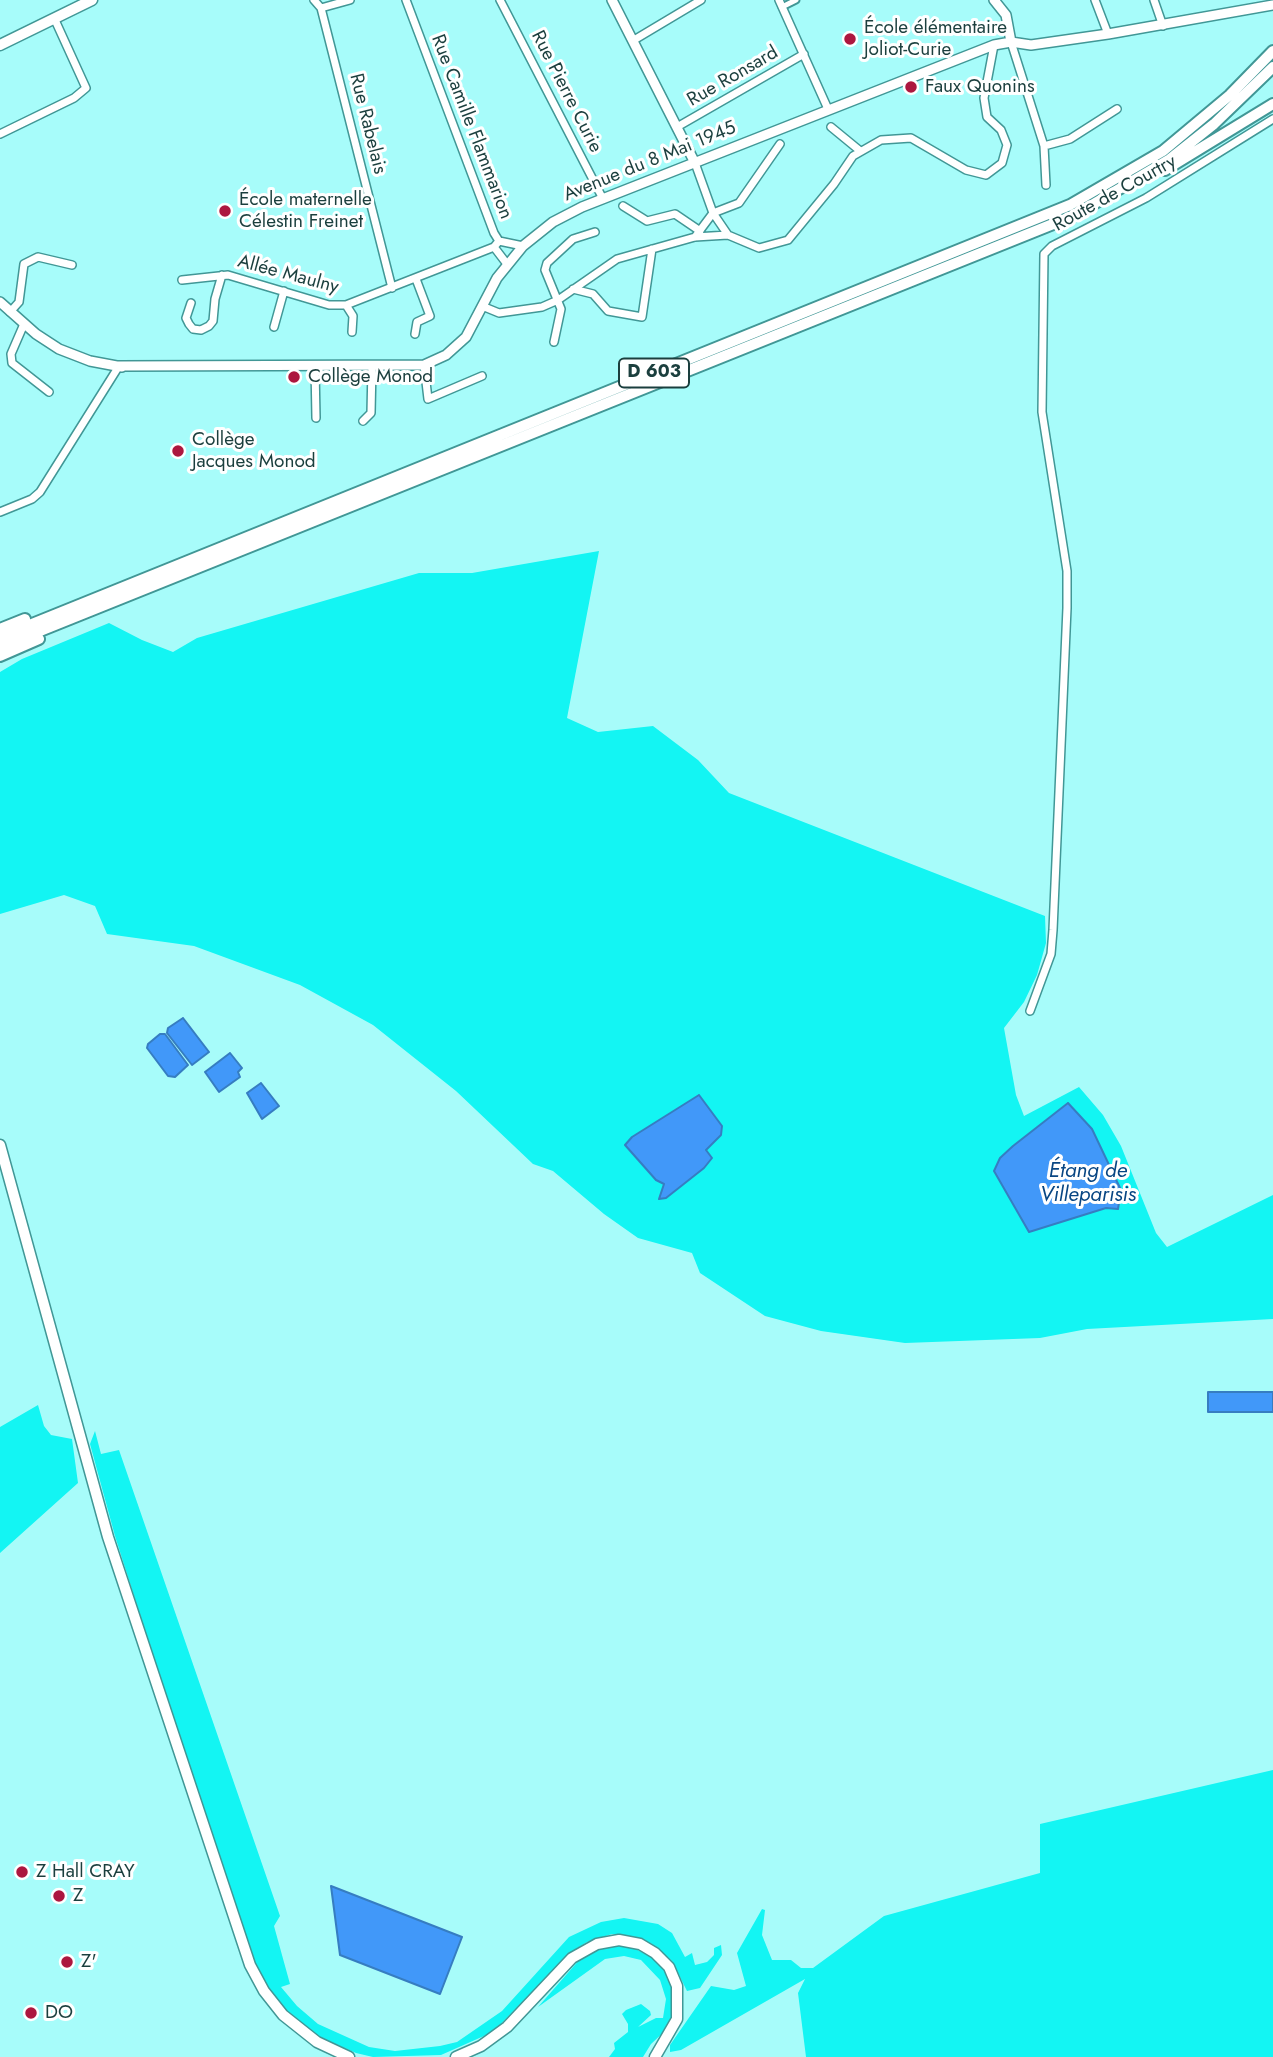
<!DOCTYPE html>
<meta charset="utf-8">
<style>
body{margin:0}
canvas{display:block;background:#a7fcfa}
</style>
<canvas width="1273" height="2057"></canvas>
<script>
const ctx = document.querySelector('canvas').getContext('2d');
ctx.lineJoin = 'round';
function paint(path, color) {
  ctx.fillStyle = color;
  ctx.fill(path, 'evenodd');
}
function toPath(rows) {
  const path = new Path2D();
  for (const r of rows) {
    path.moveTo(r[0], r[1]);
    for (let i = 2; i < r.length; i += 2) path.lineTo(r[i], r[i + 1]);
  }
  return path;
}
function stroke(path, color, width, dash) {
  ctx.strokeStyle = color;
  ctx.lineWidth = width;
  ctx.lineCap = dash ? 'butt' : 'round';
  ctx.setLineDash(dash || []);
  ctx.stroke(path);
}
function label(font, color, halo, rows, align = 'center') {
  ctx.font = font + ' Jost,sans-serif';
  ctx.lineWidth = 6;
  ctx.setLineDash([]);
  ctx.textBaseline = 'middle';
  ctx.strokeStyle = halo;
  ctx.fillStyle = color;
  for (const [text, x, y, turn = 0] of rows) {
    ctx.save();
    ctx.translate(x, y);
    ctx.rotate((+turn || 0) * Math.PI / 180);
    ctx.textAlign = isNaN(turn) ? turn : align;
    if (halo) ctx.strokeText(text, 0, 0);
    ctx.fillText(text, 0, 0);
    ctx.restore();
  }
}
paint(toPath([
 [599,551,567,718,598,732,653,726,698,760,729,793,1045,916,1046,943,1037,975,1024,1002,1004,1028,1016,1095,1024,1116,1079,1087,1103,1115,1121,1146,1156,1233,1167,1247,1273,1195,1273,1319,1087,1329,1040,1338,905,1343,821,1331,765,1316,700,1273,692,1253,638,1238,604,1214,553,1171,533,1164,456,1091,373,1025,300,985,194,946,107,934,95,906,64,895,0,914,0,672,22,659,109,623,142,640,173,652,197,638,419,573,472,573],
 [38,1405,44,1426,51,1435,72,1439,78,1483,0,1553,0,1427],
 [95,1431,101,1454,119,1450,280,1916,274,1926,290,1984,281,1987,297,2006,318,2024,369,2047,395,2051,440,2046,457,2042,502,2011,569,1937,601,1922,624,1918,658,1924,672,1933,685,1957,692,1953,695,1965,707,1962,714,1955,714,1948,721,1945,722,1955,700,1988,687,1991,672,1961,652,1944,636,1937,612,1934,587,1942,571,1952,493,2032,441,2055,373,2057,356,2053,317,2036,289,2014,270,1991,254,1963,192,1779,115,1536,90,1444],
 [1273,1770,1273,2057,806,2057,798,1993,805,1979,681,2050,670,2052,670,2045,711,1986,734,1990,746,1986,737,1953,762,1909,765,1910,762,1935,772,1960,791,1960,801,1968,813,1968,884,1916,1040,1873,1040,1824],
 [618,1946,634,1948,654,1959,667,1974,673,1991,671,2020,666,2030,651,2044,643,2057,609,2057,615,2049,614,2043,628,2032,628,2024,622,2014,626,2010,641,2004,650,2011,651,2015,638,2027,656,2018,663,2018,666,1999,660,1980,641,1960,624,1956,605,1959,538,2007,580,1959,596,1950]
]), '#13f5f3');
const water = toPath([
 [183,1018,209,1052,192,1065,167,1033,168,1028,183,1018],
 [160,1034,165,1034,188,1065,175,1077,168,1076,147,1048,148,1044,160,1034],
 [230,1053,242,1068,238,1072,240,1077,219,1092,205,1072,230,1053],
 [261,1083,279,1106,262,1119,247,1093,261,1083],
 [699,1095,722,1126,721,1135,706,1150,712,1158,704,1168,666,1198,659,1199,664,1184,656,1180,625,1145,632,1137,699,1095],
 [1068,1103,1092,1129,1121,1190,1118,1209,1106,1208,1029,1232,994,1171,1000,1158,1013,1146,1068,1103],
 [1208,1392,1273,1392,1273,1412,1208,1412,1208,1392],
 [331,1886,462,1937,440,1994,340,1955,331,1886]
]);
paint(water, '#4198f9');
stroke(water, '#367dc1', 2);
const pedestrian = toPath([
 [782,7,796,0]
]);
const minor = toPath([
 [314,0,321,8,392,288],
 [406,0,494,233,499,241,523,246],
 [500,0,603,199],
 [779,0,828,109],
 [1095,0,1108,34],
 [1154,0,1163,26],
 [321,8,350,0],
 [634,40,701,0],
 [1011,42,1044,146,1046,185],
 [677,127,804,54],
 [831,127,859,150],
 [0,134,74,98,86,88,55,20],
 [1044,146,1070,139,1117,109],
 [695,163,713,213,728,235,759,248,788,240,834,184,853,156,881,140,911,138,966,170,986,175,1002,163,1007,145,1001,130,987,117,984,98,994,45],
 [623,206,647,221,675,214,700,231],
 [695,237,713,213,739,203,780,144],
 [494,247,507,264],
 [182,280,228,275,329,305,346,305,494,247,499,241],
 [573,289,593,294,608,311,642,317,652,249],
 [191,303,186,318,189,324,193,329,201,330,209,326,213,321,215,299,222,275],
 [346,305,353,316,352,332],
 [482,306,499,313,542,307,558,300,617,259,695,237,728,235],
 [10,312,19,302,24,264,38,257,72,265],
 [24,324,11,354,12,363,49,392],
 [274,327,284,291],
 [415,334,417,322,430,316,416,279],
 [554,342,561,309,545,270,547,263,573,239,595,232],
 [424,365,428,399,482,376],
 [315,367,316,418],
 [363,421,371,413,372,367],
 [0,512,32,499,40,492,119,366],
 [1030,1011,1051,954,1053,930,1067,608,1067,571,1042,412,1044,254,1052,246,1146,198,1273,119]
]);
const tertiary = toPath([
 [612,0,695,163],
 [994,0,1006,15,1011,42],
 [0,302,36,334,59,349,90,361,122,367],
 [119,366,424,365,446,355,466,337,497,278,523,246,553,222,582,207,994,45,1011,42,1031,45,1108,34,1273,5]
]);
const secondary = toPath([
 [0,45,92,0],
 [0,1145,108,1537,250,1965,264,1991,283,2015,317,2042,349,2057],
 [456,2057,481,2046,507,2027,572,1958,597,1944,619,1940,640,1944,655,1953,669,1967,677,1986,677,2019,655,2057]
]);
const trunk = toPath([
 [1165,170,1273,104],
 [0,629,25,619],
 [0,637,1070,205,1163,151,1230,95,1273,51],
 [0,647,1073,216,1170,159,1214,124,1273,67],
 [0,656,39,639]
]);
stroke(pedestrian, '#419796', 9);
stroke(minor, '#419796', 10);
stroke(tertiary, '#419796', 12);
stroke(secondary, '#419796', 13);
stroke(trunk, '#419796', 14);
stroke(pedestrian, '#fff', 5);
stroke(minor, '#fff', 7);
stroke(tertiary, '#fff', 9);
stroke(secondary, '#fff', 10);
stroke(trunk, '#fff', 10);
for (const [x, y, r, color] of [
 [850,39,7,"#ac173f"],
 [911,87,7,"#ac173f"],
 [225,211,7,"#ac173f"],
 [294,377,7,"#ac173f"],
 [178,451,7,"#ac173f"],
 [22,1872,7,"#ac173f"],
 [59,1896,7,"#ac173f"],
 [67,1962,7,"#ac173f"],
 [31,2013,7,"#ac173f"]
]) {
  const dot = new Path2D();
  dot.arc(x, y, r, 0, 2 * Math.PI);
  ctx.fillStyle = color;
  ctx.fill(dot);
  stroke(dot, '#fff', 2.5);
}
for (const [x, y, w] of [
 [654,373,70]
]) {
  const box = new Path2D();
  box.roundRect(x - w / 2, y - 14.5, w, 29, 5);
  ctx.fillStyle = '#fff';
  ctx.fill(box);
  stroke(box, '#1b3f3e', 2);
}
label('bold 18px', '#1b3f3e', null, [
 ["D 603",654,373]
]);
label('19px', '#1b3f3e', '#fff', [
 ["École élémentaire",864,28],
 ["Joliot-Curie",864,50],
 ["Faux Quonins",925,87],
 ["École maternelle",239,200],
 ["Célestin Freinet",239,222],
 ["Collège Monod",308,377],
 ["Collège",192,440],
 ["Jacques Monod",192,462],
 ["Z Hall CRAY",36,1872],
 ["Z",73,1896],
 ["Z'",81,1962],
 ["DO",45,2013]
], 'left');
label('19px', '#1b3f3e', '#fff', [
 ["Rue Ronsard",733,77,-30],
 ["Rue Pierre Curie",566,92,63],
 ["Rue Rabelais",367,124,76],
 ["Rue Camille Flammarion",471,127,69],
 ["Avenue du 8 Mai 1945",650,162,-22],
 ["Route de Courtry",1115,194,-29],
 ["Allée Maulny",288,275,15]
]);
label('italic 21px', '#084683', '#fff', [
 ["Étang de",1088,1172],
 ["Villeparisis",1088,1196]
]);
</script>
